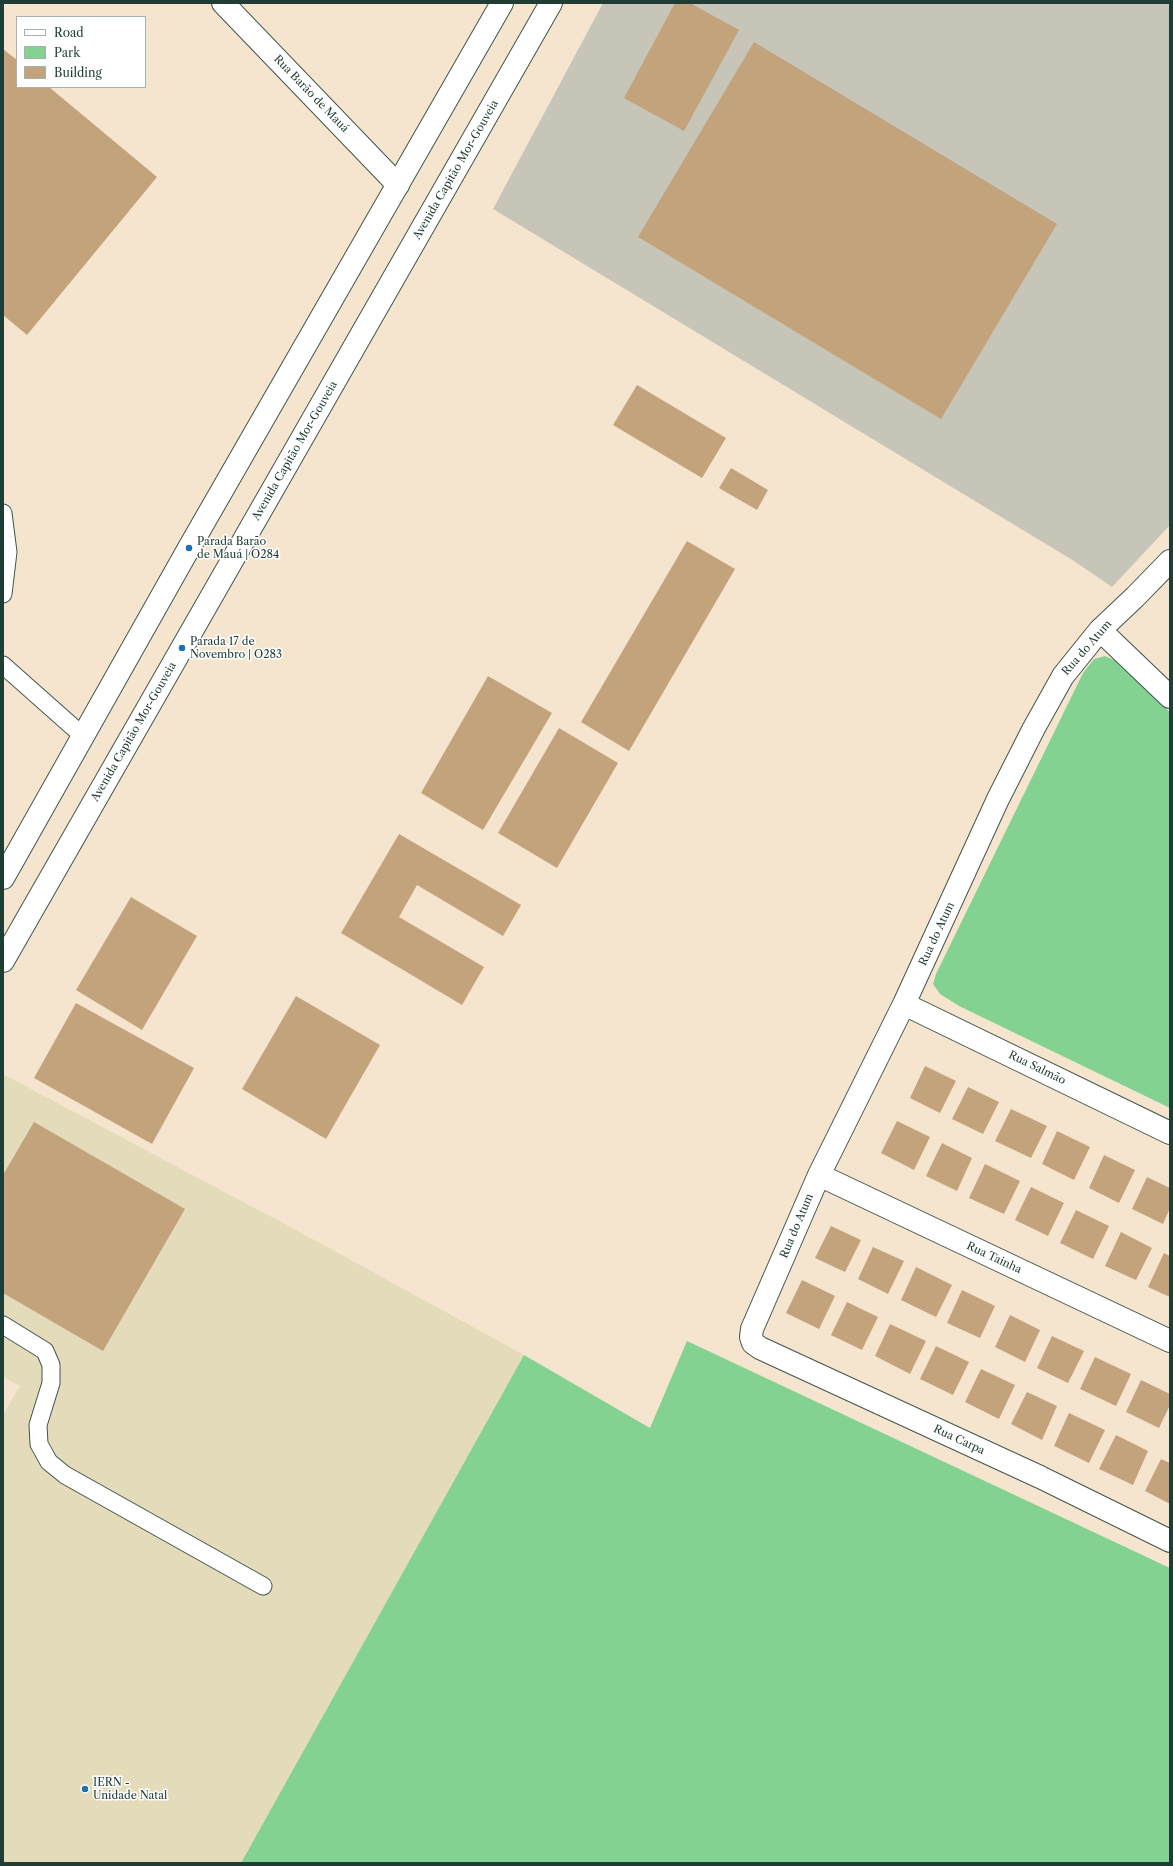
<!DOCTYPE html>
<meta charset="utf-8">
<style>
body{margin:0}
#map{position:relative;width:1173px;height:1866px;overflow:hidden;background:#f6e5ce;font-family:"Libre Caslon Text",serif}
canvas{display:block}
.frame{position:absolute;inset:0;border:4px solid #1f3d34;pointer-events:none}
.legend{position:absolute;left:16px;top:16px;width:130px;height:72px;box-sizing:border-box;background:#fff;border:1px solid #a5b1ae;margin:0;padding:5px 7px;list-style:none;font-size:12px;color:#1f3d34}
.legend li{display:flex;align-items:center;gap:8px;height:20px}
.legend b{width:20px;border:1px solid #a5b1ae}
</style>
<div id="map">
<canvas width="1173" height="1866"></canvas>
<div class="frame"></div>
<ul class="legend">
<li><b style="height:5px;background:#fff"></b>Road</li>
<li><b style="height:11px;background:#84d291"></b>Park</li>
<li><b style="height:11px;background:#c3a37b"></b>Building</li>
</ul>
</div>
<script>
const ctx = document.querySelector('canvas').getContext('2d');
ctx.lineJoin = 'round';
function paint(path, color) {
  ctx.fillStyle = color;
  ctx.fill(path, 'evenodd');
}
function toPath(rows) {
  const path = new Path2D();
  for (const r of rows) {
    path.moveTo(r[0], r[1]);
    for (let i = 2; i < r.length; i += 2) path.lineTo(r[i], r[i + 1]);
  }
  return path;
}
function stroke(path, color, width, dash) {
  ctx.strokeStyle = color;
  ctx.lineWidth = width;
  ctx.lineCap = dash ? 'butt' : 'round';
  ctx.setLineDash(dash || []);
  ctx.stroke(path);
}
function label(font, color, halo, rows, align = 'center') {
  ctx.font = font + ' "Libre Caslon Text",serif';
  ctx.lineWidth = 3;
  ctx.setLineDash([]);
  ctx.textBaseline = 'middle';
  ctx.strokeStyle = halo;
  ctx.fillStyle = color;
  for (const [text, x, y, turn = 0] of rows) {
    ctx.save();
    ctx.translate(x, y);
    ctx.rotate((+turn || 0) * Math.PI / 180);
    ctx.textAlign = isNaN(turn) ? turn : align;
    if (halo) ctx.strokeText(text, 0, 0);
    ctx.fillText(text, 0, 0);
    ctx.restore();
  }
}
paint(toPath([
 [3,1074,307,1236,524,1355,241,1863,3,1863,3,1415,20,1386,3,1377]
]), '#e3dbba');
paint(toPath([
 [603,3,1170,3,1170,525,1112,587,1074,561,493,209]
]), '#c6c5b8');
paint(toPath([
 [1105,656,1114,660,1170,712,1170,1108,959,1006,940,994,933,984,936,974,1083,673,1094,659],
 [687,1341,1170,1568,1170,1863,241,1863,524,1355,650,1428]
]), '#84d291');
paint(toPath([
 [675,3,690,3,739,30,684,131,624,98],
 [754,42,1057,224,941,419,638,237],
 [3,49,17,60,17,87,49,87,157,177,27,335,3,315],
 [637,385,726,438,702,478,613,425],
 [731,468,768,490,757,510,719,488],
 [687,541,735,569,629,751,581,722],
 [488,676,552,713,483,830,421,793],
 [559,728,618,763,557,868,498,833],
 [399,834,521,905,503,936,417,885,399,917,484,967,462,1005,341,933],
 [131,897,197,936,142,1030,76,990],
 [296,996,380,1045,326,1139,242,1089],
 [76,1003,194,1068,152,1144,34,1078],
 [925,1066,956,1081,940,1113,910,1098],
 [968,1087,999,1102,983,1134,952,1119],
 [1011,1109,1047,1126,1031,1158,995,1141],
 [897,1121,930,1137,914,1170,881,1153],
 [34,1122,185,1209,103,1351,3,1293,3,1175],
 [1057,1131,1090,1147,1074,1180,1042,1164],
 [942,1143,972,1158,957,1191,926,1176],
 [1104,1155,1135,1170,1119,1203,1089,1188],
 [985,1164,1020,1181,1004,1214,969,1198],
 [1147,1177,1170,1188,1170,1208,1163,1224,1132,1209],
 [1031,1187,1064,1203,1048,1236,1015,1220],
 [1076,1210,1109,1226,1093,1259,1060,1243],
 [831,1226,861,1240,845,1272,815,1258],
 [1121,1232,1152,1248,1136,1280,1105,1266],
 [873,1247,904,1261,888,1294,858,1279],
 [1164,1253,1170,1256,1170,1297,1148,1287],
 [916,1267,952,1285,936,1317,901,1300],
 [802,1280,835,1296,819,1329,786,1313],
 [962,1290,995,1306,980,1338,947,1323],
 [847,1302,878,1317,862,1350,831,1335],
 [1010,1315,1040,1330,1025,1362,995,1347],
 [890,1324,926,1341,910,1374,875,1356],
 [1052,1336,1084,1351,1068,1383,1037,1368],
 [936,1346,969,1362,953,1395,920,1379],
 [1095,1357,1131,1374,1116,1406,1080,1389],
 [981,1369,1015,1385,999,1419,965,1402],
 [1141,1380,1170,1394,1170,1405,1159,1428,1126,1412],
 [1027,1392,1057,1406,1042,1440,1011,1424],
 [1069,1413,1105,1430,1089,1463,1054,1446],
 [1116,1435,1148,1451,1133,1485,1099,1469],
 [1161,1459,1170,1463,1170,1504,1145,1491]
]), '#c3a37b');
const lane = toPath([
 [3,513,8,552,3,594],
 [3,665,83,736],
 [3,1325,45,1351,51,1365,51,1383,38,1425,39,1444,49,1462,65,1475,263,1586]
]);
const street = toPath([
 [223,3,398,185],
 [1170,561,1135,597,1100,630,1063,676,1034,728,998,799,904,1004,819,1175,752,1329,751,1337,753,1343,760,1348,1040,1477,1170,1541],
 [1100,630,1170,697],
 [904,1004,1170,1133],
 [819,1175,1170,1341]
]);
const primary = toPath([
 [3,878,189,548,502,3],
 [3,961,551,3]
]);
stroke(lane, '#3f564b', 19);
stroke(street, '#3f564b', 24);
stroke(primary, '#3f564b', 24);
stroke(lane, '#fff', 17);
stroke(street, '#fff', 22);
stroke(primary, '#fff', 22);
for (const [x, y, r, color] of [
 [189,548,4,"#1f6fb2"],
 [182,648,4,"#1f6fb2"],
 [85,1789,4,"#1f6fb2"]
]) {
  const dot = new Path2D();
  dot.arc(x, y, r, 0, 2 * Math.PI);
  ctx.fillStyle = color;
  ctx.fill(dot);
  stroke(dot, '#fff', 1.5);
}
label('11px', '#1f3d34', '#fff', [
 ["Rua Barão de Mauá",311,94,46],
 ["Avenida Capitão Mor-Gouveia",456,170,-60],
 ["Avenida Capitão Mor-Gouveia",295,451,-60],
 ["Rua do Atum",1087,648,-49],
 ["Avenida Capitão Mor-Gouveia",134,732,-60],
 ["Rua do Atum",937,934,-65],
 ["Rua Salmão",1037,1068,26],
 ["Rua do Atum",797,1226,-67],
 ["Rua Tainha",994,1258,25],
 ["Rua Carpa",959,1440,25]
]);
label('11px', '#1f3d34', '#fff', [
 ["Parada Barão",197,542],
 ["de Mauá | O284",197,555],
 ["Parada 17 de",190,642],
 ["Novembro | O283",190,655],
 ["IERN -",93,1783],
 ["Unidade Natal",93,1796]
], 'left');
</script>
